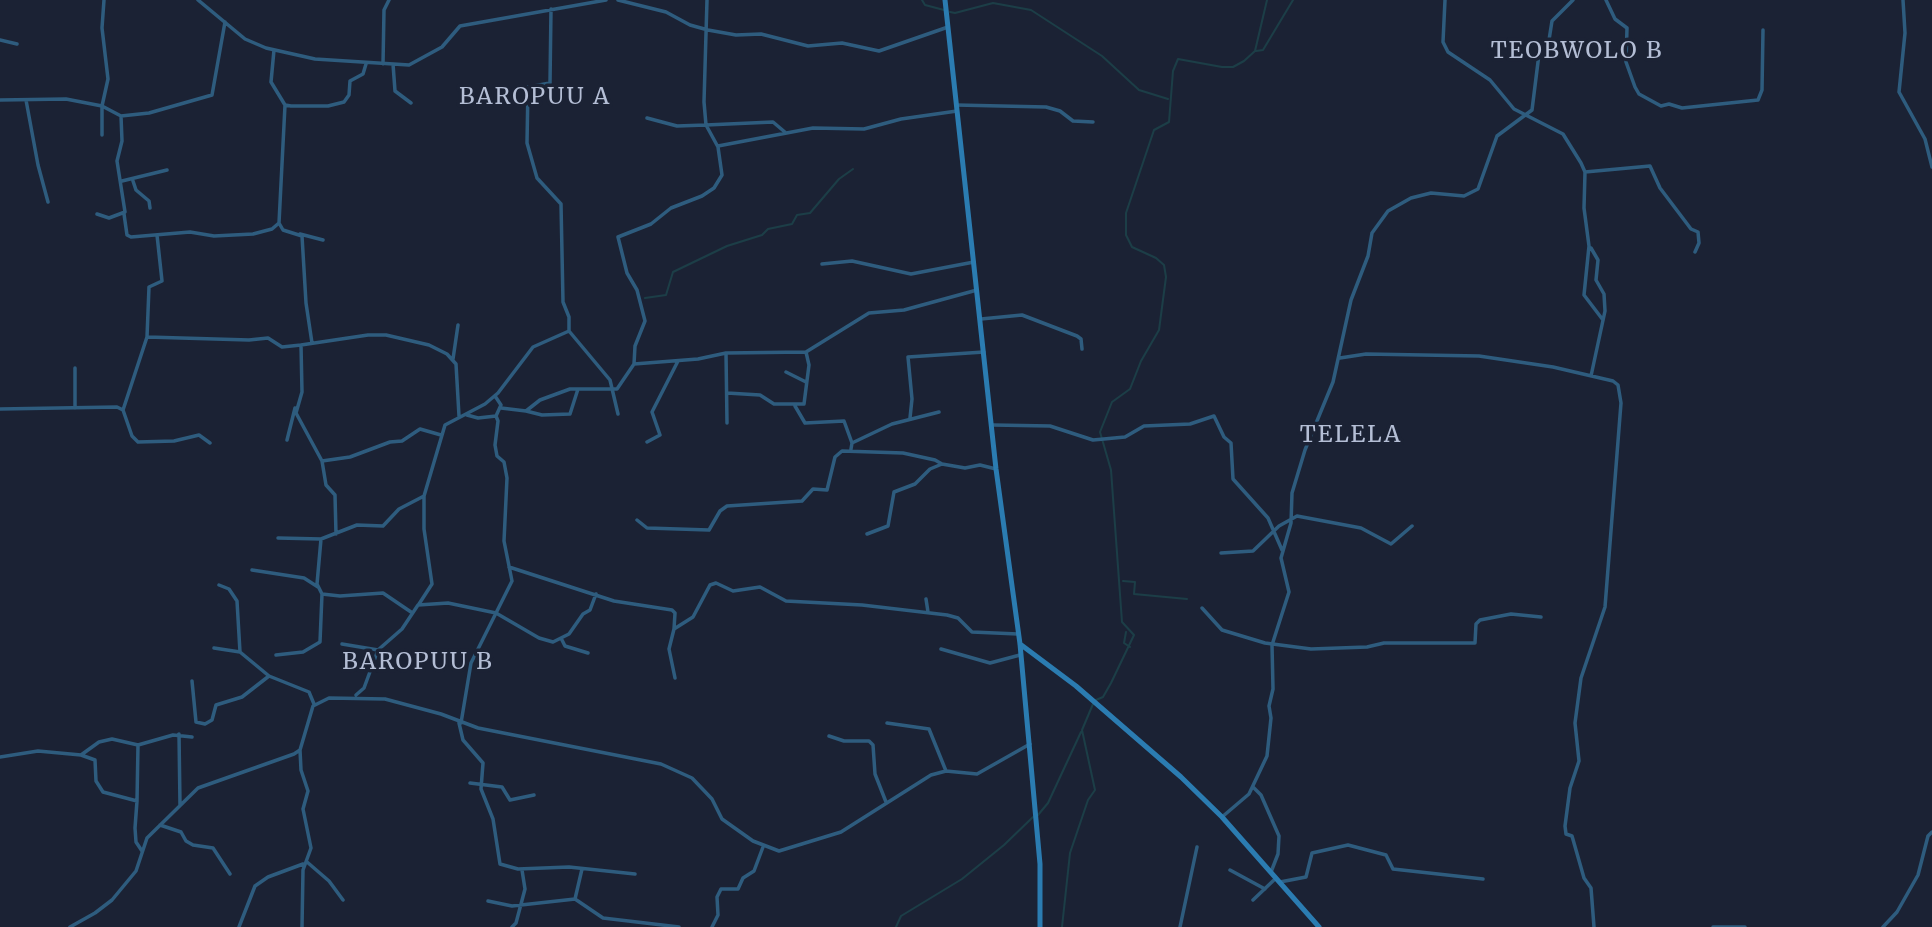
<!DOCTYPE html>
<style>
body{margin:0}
canvas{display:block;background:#1b2234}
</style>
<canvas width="1932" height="927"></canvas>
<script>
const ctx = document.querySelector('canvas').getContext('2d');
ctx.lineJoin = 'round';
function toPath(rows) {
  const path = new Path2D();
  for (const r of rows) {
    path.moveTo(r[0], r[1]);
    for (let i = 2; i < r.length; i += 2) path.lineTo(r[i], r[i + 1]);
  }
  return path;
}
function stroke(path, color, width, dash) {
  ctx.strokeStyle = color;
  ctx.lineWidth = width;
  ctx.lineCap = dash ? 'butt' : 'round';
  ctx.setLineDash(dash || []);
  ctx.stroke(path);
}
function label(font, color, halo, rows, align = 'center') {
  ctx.font = font + ' Merriweather,serif';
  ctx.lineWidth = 7;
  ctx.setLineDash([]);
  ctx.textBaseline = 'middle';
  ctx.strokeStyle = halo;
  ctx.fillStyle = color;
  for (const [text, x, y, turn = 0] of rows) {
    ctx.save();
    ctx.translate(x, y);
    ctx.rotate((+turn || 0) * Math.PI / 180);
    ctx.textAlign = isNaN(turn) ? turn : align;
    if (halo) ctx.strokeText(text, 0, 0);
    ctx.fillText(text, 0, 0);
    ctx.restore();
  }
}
stroke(toPath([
 [922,0,925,5,944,10],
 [950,12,955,13,993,3,1031,10,1102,56,1139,90,1168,99],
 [1256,51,1263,50,1293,0],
 [645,298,666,295,673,272,727,246,762,235,768,229,792,224,797,215,810,213,839,179,853,169],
 [1123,581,1135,582,1134,594,1187,599],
 [1126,632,1124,643,1130,647],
 [1096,700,1103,697,1111,683,1134,635,1122,622,1111,470,1100,432,1112,402,1130,389,1141,361,1159,330,1166,277,1164,265,1156,258,1132,247,1126,235,1126,213,1154,130,1169,122,1173,71,1178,59,1222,67,1233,67,1244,61,1255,51,1267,0],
 [1038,815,1048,803,1081,732],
 [896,927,901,916,962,879,1004,845,1033,817],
 [1062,927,1070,853,1088,800,1095,790,1082,730,1093,704]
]), '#1c3e47', 2);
stroke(toPath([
 [198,0,245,39,266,48,315,59,409,65,442,47,460,26,606,0],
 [618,0,666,12,690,25,708,30,736,35,761,34,808,46,842,43,879,51,948,27],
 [707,0,704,102,706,125,773,122,786,133],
 [1445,0,1443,42,1448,52,1490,80,1514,109,1563,134,1581,163,1585,172,1584,208,1589,246,1584,295,1603,320],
 [1606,0,1615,19,1627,28,1626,62,1635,87,1639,94,1661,106,1669,104,1682,108,1758,100,1762,90,1763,30],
 [1903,0,1905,33,1899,92,1925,139,1932,167],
 [551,9,550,83,528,87,527,143,537,178,561,204,563,302,569,317,569,331,610,380,618,414],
 [0,40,17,44],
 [274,50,271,82,285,105,291,106,328,106,344,102,349,95,350,81,363,74,366,64],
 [383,64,384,10,389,0],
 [393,64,395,91,411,103],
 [0,100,66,99,102,106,121,116,122,141,117,161,125,212,109,218,97,214],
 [26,100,38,165,48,202],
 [285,105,279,223,283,230,302,236,306,303,312,343],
 [956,105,1046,107,1060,111,1073,121,1093,122],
 [121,116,149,113,212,95,225,22],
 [102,135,102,106,108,79,102,28,104,0],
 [718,146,813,128,864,129,901,119,957,111],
 [1585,172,1650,166,1660,188,1691,229,1698,232,1699,243,1695,252],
 [122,181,167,170],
 [133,181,136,190,149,201,150,208],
 [124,214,127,235,131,237,190,232,214,236,253,234,272,229,279,223],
 [300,234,323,240],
 [1591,248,1598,260,1596,280,1604,294,1605,311,1591,376],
 [822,264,852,261,911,274,974,262],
 [981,319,1022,315,1077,336,1081,339,1082,349],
 [147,337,149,287,162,281,157,235],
 [726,353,727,423],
 [1340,358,1366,354,1479,356,1553,367,1613,381,1618,385,1621,403,1605,607,1581,678,1575,723,1579,761,1570,788,1565,826,1566,834,1572,836,1584,878,1591,888,1594,927],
 [453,359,458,325],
 [634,364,635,346,645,321,637,290,627,273,618,237,651,224,671,208,702,196,714,188,722,175,718,147,706,125,677,126,647,118],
 [75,368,75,408],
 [786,372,806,382],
 [727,393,760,395,774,404,804,404,809,365,806,352],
 [795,406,805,423,844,421,852,443,851,449],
 [501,408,526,411,540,400,570,389,617,389,634,364,698,359,726,353,806,352,869,313,904,310,977,290],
 [0,409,117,407,123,410,132,436,138,442,174,441,199,435,210,443],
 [123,410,147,337,249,340,268,338,282,347,301,345],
 [526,411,542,415,570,414,578,389],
 [467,415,478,418,496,416],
 [910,418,912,399,908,357,984,352],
 [993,425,1050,426,1093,440,1125,437,1144,426,1190,424,1214,416,1224,437,1231,443,1233,479,1268,518,1282,550],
 [287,440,295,408],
 [647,442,660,435,652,412,678,361],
 [852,443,892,424,939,412],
 [322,461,350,457,390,442,402,441,420,429,441,435],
 [637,520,647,528,709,530,720,511,727,506,802,501,813,489,827,490,835,457,842,451,903,453,935,460,942,464],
 [336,534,335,495,326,485,322,461,296,413,302,392,301,345,368,335,386,335,429,345,447,354,456,364,459,416],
 [867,534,888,526,894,492,915,484,930,469,942,464,965,468,980,465,996,469],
 [278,538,321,539,357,525,383,526,399,509,424,496,445,425,485,404,498,393,533,347,569,331],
 [321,539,317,584,322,594,340,596,383,593,411,612],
 [1221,553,1253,551,1279,526,1297,516,1361,528,1391,544,1412,526],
 [509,567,614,601,672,610,675,613,674,629,669,649,675,678],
 [252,570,304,578,318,587],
 [219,585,229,589,237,601,240,652],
 [926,599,928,612],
 [419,604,432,584,424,529,424,496],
 [1202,608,1222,630,1265,643,1311,649,1367,647,1384,643,1475,643,1476,624,1480,620,1511,614,1541,617],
 [674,629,693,617,710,585,716,583,733,591,760,587,786,601,862,605,947,615,958,618,972,632,1018,634],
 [562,640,565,646,588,653],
 [342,644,378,650],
 [214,648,240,652,269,676,309,692,314,704],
 [941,649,990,663,1020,655],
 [276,655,303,652,320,642,322,594],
 [192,681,196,722,205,724,212,720,216,705,242,697,269,676],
 [356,695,364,688,378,650,402,629,418,605,448,603,496,613,539,638,553,642,569,634,583,614,590,610,596,594],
 [459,723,463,740,483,763,481,789,493,819,500,864,518,869,569,867,635,874],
 [461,723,471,663,512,581,504,541,507,478,504,462,497,456,495,445,498,421,496,416,501,405,495,396],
 [887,723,929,729,946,771],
 [179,734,180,805],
 [829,736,844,741,869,741,873,745,875,774,886,802],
 [300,750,301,770,308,791,303,809,311,848,303,870,302,927],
 [81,755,95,760,96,781,103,792,137,801,135,828,136,842,142,851],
 [0,757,38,751,81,755,99,742,112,739,138,745],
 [470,783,502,787,510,800,534,795],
 [1253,787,1261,795,1279,836,1278,854,1271,872],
 [137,801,138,745,173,735,192,737],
 [1222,817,1249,794,1267,756,1271,718,1269,706,1273,689,1272,645,1289,592,1281,558,1291,523,1292,493,1305,450,1333,382,1351,300,1368,256,1372,233,1388,211,1411,198,1431,193,1464,196,1478,189,1497,136,1532,110,1539,54,1549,40,1552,21,1573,0],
 [160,825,181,832,186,841,193,845,213,848,230,874],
 [307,862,329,881,343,900],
 [1230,870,1265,889],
 [1280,882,1306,877,1312,853,1348,845,1386,855,1393,869,1483,879],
 [575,899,582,869],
 [1253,900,1275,879],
 [488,901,512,906,575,899,603,918,679,927],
 [70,927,95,913,112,900,136,871,147,838,198,788,294,754,300,750,313,706,329,698,385,699,441,714,478,728,661,764,692,778,712,799,722,819,753,841,779,851,841,832,931,775,946,771,977,774,1030,744],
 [239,927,255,886,268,877,303,864],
 [512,927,516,923,525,889,522,870],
 [712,927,718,915,717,897,721,889,738,889,743,878,754,871,763,847],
 [1180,927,1197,847],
 [1713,927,1745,927],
 [1883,927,1897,912,1918,875,1928,836,1932,832]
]), '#2e5c7e', 3.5);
stroke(toPath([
 [945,0,996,469,1020,644,1040,864,1040,927],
 [1020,644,1076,686,1181,777,1222,817,1319,927]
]), '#2b7cb1', 5);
ctx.letterSpacing = '2px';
label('23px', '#b4bed5', '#1b2234', [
 ["TEOBWOLO B",1577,51],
 ["BAROPUU A",535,97],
 ["TELELA",1351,435],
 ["BAROPUU B",418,662]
]);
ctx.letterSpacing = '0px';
</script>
